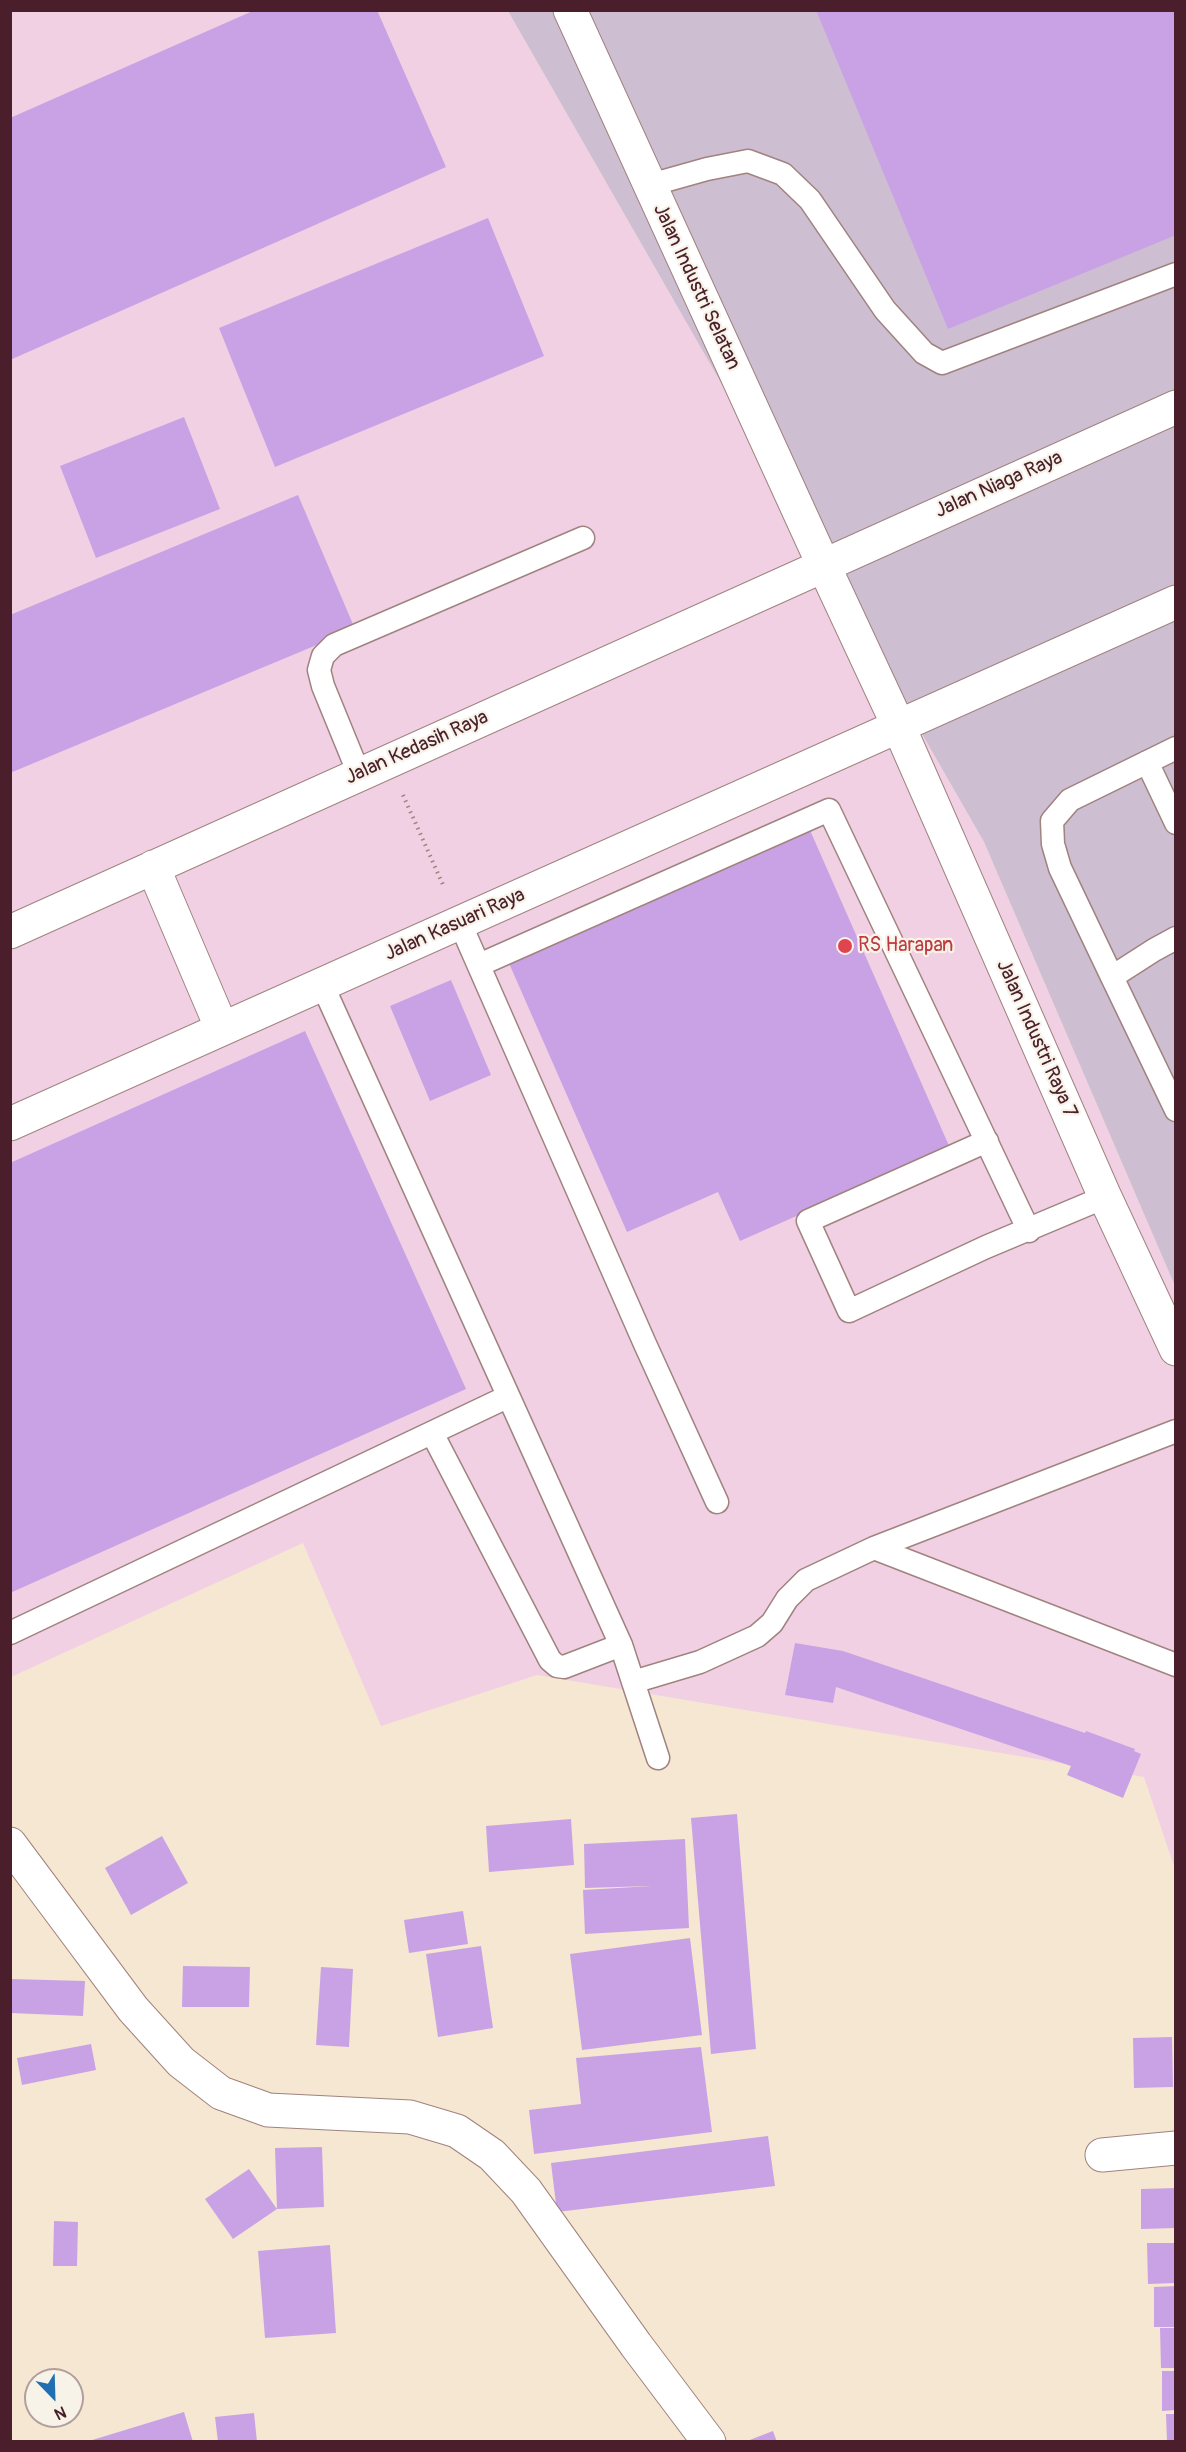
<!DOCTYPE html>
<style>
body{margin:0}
#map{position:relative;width:1186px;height:2452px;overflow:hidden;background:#f5e7d2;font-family:Pangolin,sans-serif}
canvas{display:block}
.frame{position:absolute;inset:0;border:12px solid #4a1f2b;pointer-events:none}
.north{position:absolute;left:24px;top:2368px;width:60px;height:60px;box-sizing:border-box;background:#f7f3e8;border:2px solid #b29e9c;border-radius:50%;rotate:157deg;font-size:16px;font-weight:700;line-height:24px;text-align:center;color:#4a1f2b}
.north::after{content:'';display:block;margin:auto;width:21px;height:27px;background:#1f6fb2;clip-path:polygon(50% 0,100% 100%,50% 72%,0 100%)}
</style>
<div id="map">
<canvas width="1186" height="2452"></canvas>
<div class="frame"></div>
<div class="north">N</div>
</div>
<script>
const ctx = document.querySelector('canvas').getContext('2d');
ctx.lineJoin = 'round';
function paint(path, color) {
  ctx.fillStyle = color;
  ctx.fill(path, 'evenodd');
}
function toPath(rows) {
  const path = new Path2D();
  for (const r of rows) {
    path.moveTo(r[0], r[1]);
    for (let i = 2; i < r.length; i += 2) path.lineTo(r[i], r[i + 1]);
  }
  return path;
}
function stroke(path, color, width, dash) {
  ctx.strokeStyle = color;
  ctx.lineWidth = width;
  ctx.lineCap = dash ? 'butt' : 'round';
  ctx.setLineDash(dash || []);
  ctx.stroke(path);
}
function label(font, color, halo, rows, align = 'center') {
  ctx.font = font + ' Pangolin,sans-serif';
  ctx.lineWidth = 4.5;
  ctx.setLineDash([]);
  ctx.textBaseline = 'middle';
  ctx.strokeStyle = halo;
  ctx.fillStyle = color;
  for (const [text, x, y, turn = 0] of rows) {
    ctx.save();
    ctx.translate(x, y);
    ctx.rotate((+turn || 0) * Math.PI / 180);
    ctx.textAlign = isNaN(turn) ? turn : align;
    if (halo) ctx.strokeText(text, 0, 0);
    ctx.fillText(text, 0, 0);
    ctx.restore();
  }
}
paint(toPath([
 [10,11,508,11,984,842,1175,1286,1175,1869,1144,1777,537,1675,381,1726,303,1543,11,1677]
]), '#f1d0e4');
paint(toPath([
 [508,11,1175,11,1175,1286,984,842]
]), '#cebed1');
paint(toPath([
 [255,10,377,10,446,167,10,360,10,118],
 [816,10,1176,10,1176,235,948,329],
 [488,218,544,356,275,467,219,328],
 [184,417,220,509,96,558,60,466],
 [298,495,355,629,10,773,10,615],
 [809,828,950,1148,740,1241,718,1192,627,1232,508,961],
 [451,980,491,1075,430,1101,390,1006],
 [305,1031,466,1389,10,1593,10,1163],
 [795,1643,843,1651,1085,1733,1086,1731,1135,1749,1134,1751,1141,1754,1123,1798,1067,1775,1071,1766,836,1687,833,1703,785,1695],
 [737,1814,756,2049,711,2054,691,1818],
 [571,1819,574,1865,489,1872,486,1826],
 [162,1836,188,1883,131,1915,105,1868],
 [685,1839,689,1928,585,1934,583,1890,652,1886,585,1888,584,1844],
 [463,1911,468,1944,409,1953,404,1920],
 [690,1938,702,2035,582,2050,570,1954],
 [481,1946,493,2028,438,2037,426,1954],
 [183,1966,250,1967,249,2007,182,2007],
 [321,1967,353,1969,349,2047,316,2045],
 [10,1979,85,1981,83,2016,10,2013],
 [1172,2037,1173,2087,1134,2088,1133,2038],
 [91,2044,96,2070,22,2085,17,2058],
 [701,2047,712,2132,534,2154,529,2110,581,2104,576,2058],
 [768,2136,775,2186,557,2212,551,2163],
 [322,2147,324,2207,277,2209,275,2148],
 [249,2169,277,2209,233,2239,205,2199],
 [1176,2188,1176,2228,1141,2229,1141,2189],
 [54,2221,78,2222,77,2266,53,2266],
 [1147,2243,1176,2243,1176,2283,1148,2284],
 [330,2245,336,2333,265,2338,258,2251],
 [1176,2286,1176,2327,1154,2327,1154,2287],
 [1160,2328,1176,2328,1176,2368,1161,2368],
 [1162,2371,1176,2371,1176,2410,1162,2411],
 [184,2412,193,2442,89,2442,89,2441],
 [254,2413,257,2442,218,2442,215,2417],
 [1166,2414,1176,2414,1176,2442,1167,2442],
 [773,2431,777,2442,747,2442,747,2441]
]), '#c9a2e5');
const lane = toPath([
 [650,185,707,169,748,161,783,174,810,200,885,310,924,353,942,363,1176,274],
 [1147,762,1176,823],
 [359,774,323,686,319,670,323,656,334,645,583,538],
 [460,923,645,1344,717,1502],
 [1176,938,1154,950,1112,977,1176,1110],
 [479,965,829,810,1029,1231],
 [1112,977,1060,868,1053,844,1052,821,1070,800,1176,748],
 [322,984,621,1645,658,1758],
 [987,1141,808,1221,849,1311,986,1247,1105,1197],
 [432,1433,550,1660,557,1666,564,1667,621,1645],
 [874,1548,1176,1665],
 [10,1633,507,1397],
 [633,1682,700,1662,757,1636,772,1623,787,1599,806,1580,874,1548,1176,1431]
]);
const street = toPath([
 [570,10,823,564],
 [10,1844,133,2009,181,2062,221,2093,268,2110,410,2117,457,2131,492,2155,526,2191,636,2345,709,2442],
 [1102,2155,1176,2148]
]);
const secondary = toPath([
 [823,564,899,727,1105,1197,1176,1349],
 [153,867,222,1029],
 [10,932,1176,407],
 [10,1124,1176,602]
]);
stroke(lane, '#a0837e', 25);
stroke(street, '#a0837e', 35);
stroke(secondary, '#a0837e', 35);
stroke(toPath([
 [403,795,444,887]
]), '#a0837e', 4, [1.5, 4.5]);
stroke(lane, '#fff', 22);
stroke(street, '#fff', 33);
stroke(secondary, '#fff', 33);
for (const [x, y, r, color] of [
 [845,946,8,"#e0444e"]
]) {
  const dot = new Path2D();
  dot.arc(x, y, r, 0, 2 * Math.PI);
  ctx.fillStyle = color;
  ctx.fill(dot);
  stroke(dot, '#f7f3e8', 2);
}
label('20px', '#4a1f2b', '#f7f3e8', [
 ["Jalan Industri Selatan",696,287,65],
 ["Jalan Niaga Raya",999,485,-24],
 ["Jalan Kedasih Raya",417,748,-24],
 ["Jalan Kasuari Raya",455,925,-24],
 ["Jalan Industri Raya 7",1036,1039,66]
]);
label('20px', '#be3a42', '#f7f3e8', [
 ["RS Harapan",858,946]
], 'left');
</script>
